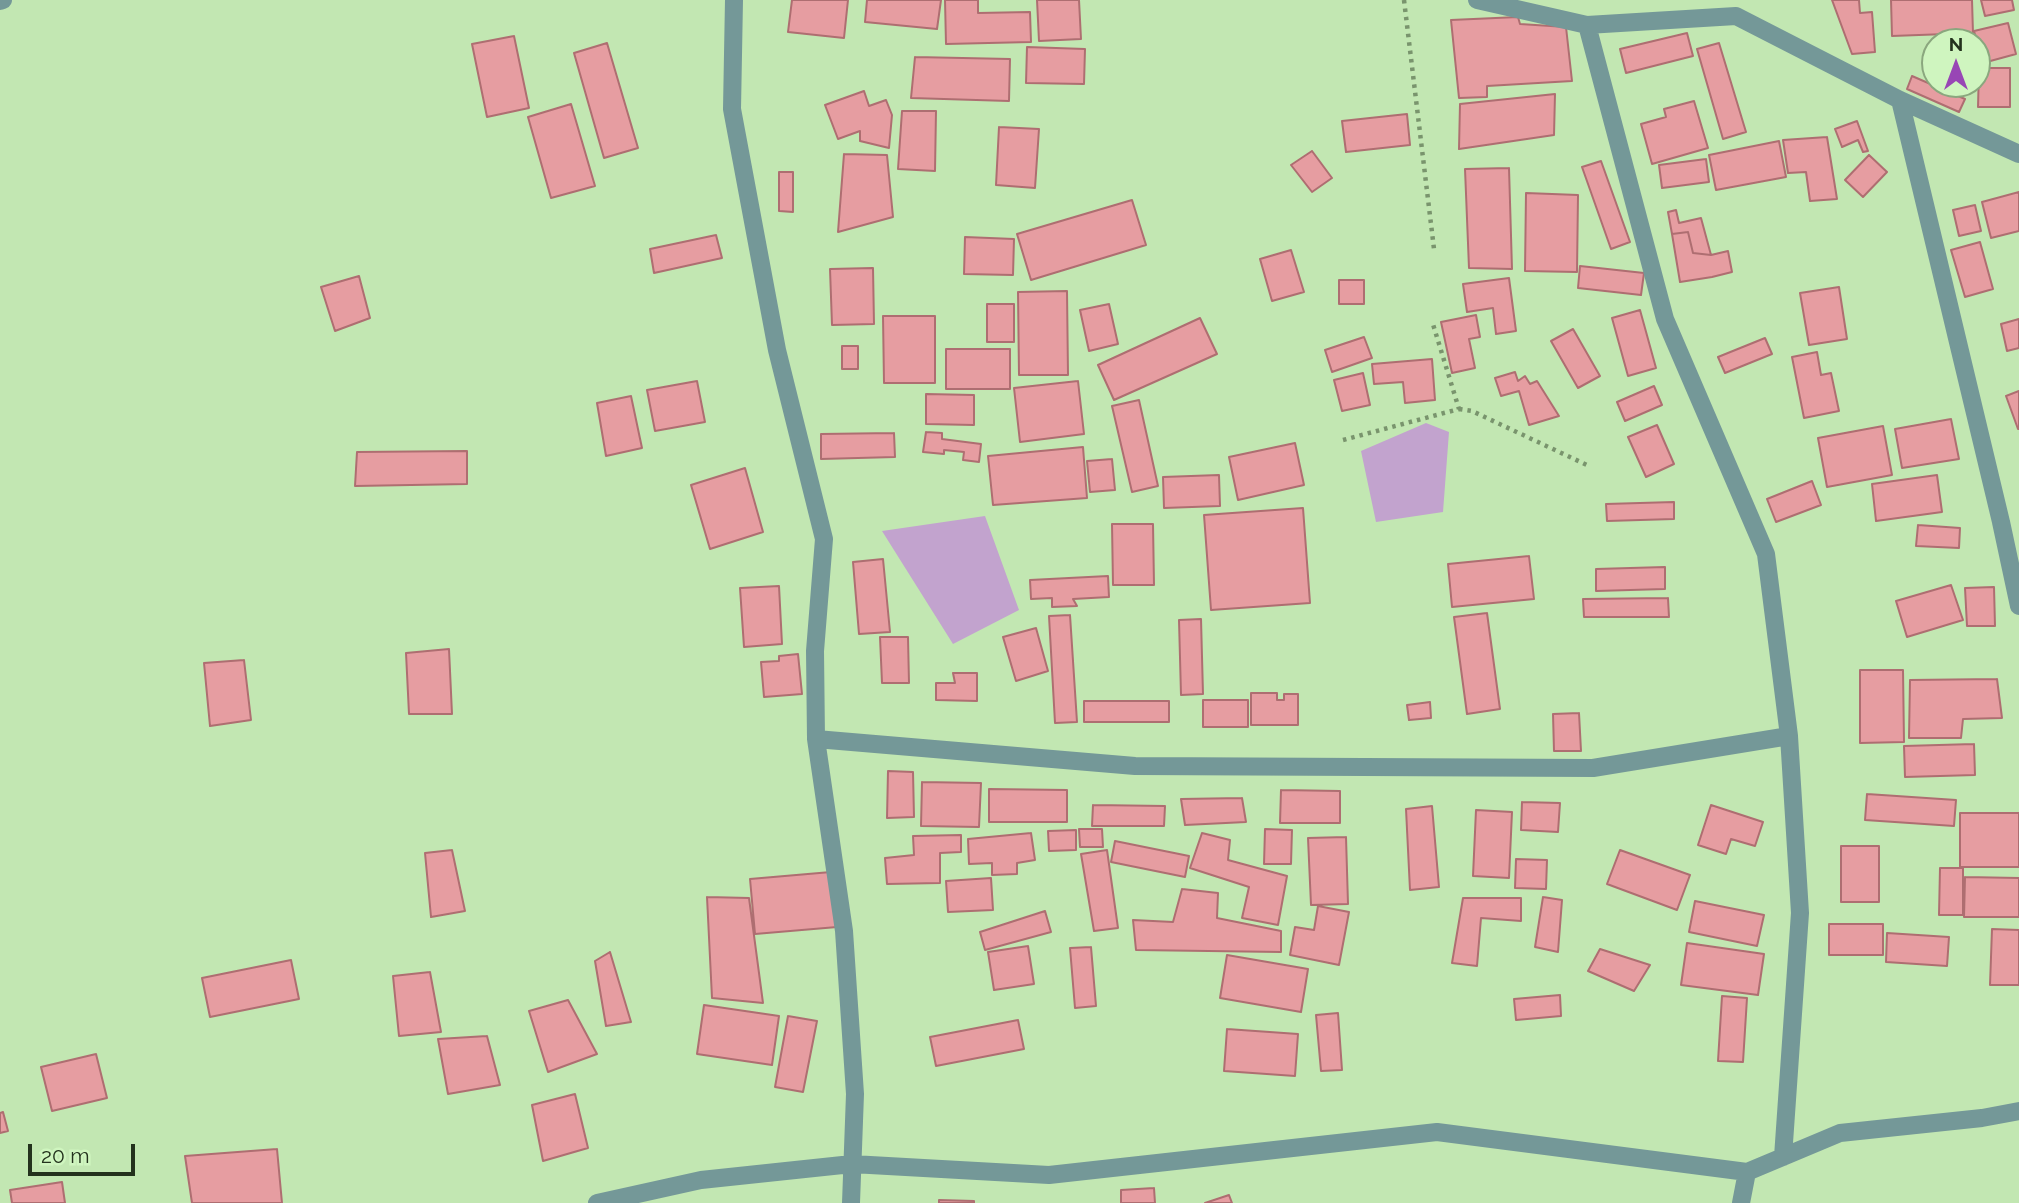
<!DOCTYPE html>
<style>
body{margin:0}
#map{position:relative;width:2019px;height:1203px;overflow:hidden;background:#c2e7b2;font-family:Raleway,sans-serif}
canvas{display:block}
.north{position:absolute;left:1921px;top:28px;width:70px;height:70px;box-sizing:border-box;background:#cff5bf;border:2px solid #8aa77e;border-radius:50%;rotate:0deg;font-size:19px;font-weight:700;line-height:28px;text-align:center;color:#23321d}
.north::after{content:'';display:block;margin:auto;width:24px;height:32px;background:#9846b5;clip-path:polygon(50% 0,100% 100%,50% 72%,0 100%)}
.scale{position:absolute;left:28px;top:1144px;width:107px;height:32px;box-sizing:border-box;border:4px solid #23321d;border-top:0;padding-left:9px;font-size:21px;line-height:24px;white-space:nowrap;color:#23321d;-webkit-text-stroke:5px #cff5bf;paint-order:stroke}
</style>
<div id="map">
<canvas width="2019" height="1203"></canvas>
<div class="north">N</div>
<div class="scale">20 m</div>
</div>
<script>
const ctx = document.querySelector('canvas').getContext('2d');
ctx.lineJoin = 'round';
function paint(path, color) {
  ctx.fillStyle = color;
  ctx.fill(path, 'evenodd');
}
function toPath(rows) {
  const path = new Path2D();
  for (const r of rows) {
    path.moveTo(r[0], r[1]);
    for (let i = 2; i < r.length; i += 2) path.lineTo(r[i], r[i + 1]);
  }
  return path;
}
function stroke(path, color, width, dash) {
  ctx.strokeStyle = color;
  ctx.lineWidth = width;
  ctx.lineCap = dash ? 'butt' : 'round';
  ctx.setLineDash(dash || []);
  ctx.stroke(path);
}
paint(toPath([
 [1426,423,1449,432,1443,512,1376,522,1361,451],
 [985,516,1019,610,953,644,882,531]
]), '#c2a3ce');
const building = toPath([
 [792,0,848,0,844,38,788,32,792,0],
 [867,0,941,0,937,29,865,22,867,0],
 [945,0,978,0,978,13,1030,12,1031,42,946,44,945,0],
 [1037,0,1079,0,1081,39,1039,41,1037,0],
 [1832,0,1859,0,1860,13,1872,12,1875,52,1852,54,1832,0],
 [1891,0,1972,0,1973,33,1892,36,1891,0],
 [1981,0,2012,0,2014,10,1985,16,1981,0],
 [1518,17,1520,24,1566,27,1572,81,1487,86,1487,97,1459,98,1451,20,1518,17],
 [2008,23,2016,54,1983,63,1974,31,2008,23],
 [1687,33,1693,56,1626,73,1620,49,1687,33],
 [514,36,529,108,487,117,472,44,514,36],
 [607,43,638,148,604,158,574,53,607,43],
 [1719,43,1746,132,1723,139,1697,49,1719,43],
 [1027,47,1085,49,1084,84,1026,83,1027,47],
 [915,57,1010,59,1009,101,911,98,915,57],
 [1979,68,2010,68,2010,107,1978,107,1979,68],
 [1912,76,1965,99,1959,112,1907,89,1912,76],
 [864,91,869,106,886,100,892,115,889,148,860,141,860,131,838,139,825,105,864,91],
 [1555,94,1554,135,1459,149,1460,104,1555,94],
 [1694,101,1708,148,1652,164,1641,124,1666,117,1664,109,1694,101],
 [571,104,595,186,551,198,528,117,571,104],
 [902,111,936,111,935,171,898,169,902,111],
 [1407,114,1410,145,1346,152,1342,121,1407,114],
 [1857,121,1868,151,1863,152,1858,140,1842,147,1835,129,1857,121],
 [999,127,1039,129,1035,188,996,185,999,127],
 [1827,137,1837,199,1810,201,1806,172,1788,173,1783,140,1827,137],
 [1779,141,1786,177,1716,190,1709,155,1779,141],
 [1312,151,1332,178,1312,192,1291,165,1312,151],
 [844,154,887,155,893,217,838,232,844,154],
 [1869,155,1887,172,1863,197,1845,180,1869,155],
 [1706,159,1709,182,1662,188,1659,165,1706,159],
 [1601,161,1630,242,1611,249,1582,167,1601,161],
 [1509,168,1512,269,1469,268,1465,169,1509,168],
 [779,172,793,172,793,212,779,211,779,172],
 [2019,192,2019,231,1991,238,1982,202,2019,192],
 [1526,193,1578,195,1577,272,1525,271,1526,193],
 [1132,200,1146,245,1031,280,1017,234,1132,200],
 [1975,205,1981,231,1959,236,1953,210,1975,205],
 [1676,210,1679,223,1701,218,1711,255,1693,253,1688,232,1672,234,1668,212,1676,210],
 [1688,232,1693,253,1711,255,1728,251,1732,272,1712,277,1680,282,1672,234,1688,232],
 [716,235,722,258,654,273,650,249,716,235],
 [965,237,1014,239,1013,275,964,274,965,237],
 [1980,242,1993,289,1965,297,1951,250,1980,242],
 [1291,250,1304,292,1272,301,1260,259,1291,250],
 [1580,266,1644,273,1641,295,1578,288,1580,266],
 [873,268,874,324,832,325,830,269,873,268],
 [359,276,370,318,335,331,321,287,359,276],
 [1509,278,1516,331,1496,334,1493,308,1467,312,1463,284,1509,278],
 [1339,280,1364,280,1364,304,1339,304,1339,280],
 [1839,287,1847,339,1809,345,1800,293,1839,287],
 [1067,291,1068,375,1019,375,1018,292,1067,291],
 [987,304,1014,304,1014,342,987,342,987,304],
 [1109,304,1118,344,1089,351,1080,310,1109,304],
 [1640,310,1656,368,1628,376,1612,318,1640,310],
 [1476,315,1480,337,1469,339,1475,368,1452,373,1441,322,1476,315],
 [883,316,935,316,935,383,884,383,883,316],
 [1200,318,1217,354,1114,400,1098,365,1200,318],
 [2019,319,2019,348,2007,351,2001,324,2019,319],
 [1573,329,1600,376,1578,388,1551,341,1573,329],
 [1364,337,1372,358,1332,372,1325,350,1364,337],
 [1765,338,1772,354,1725,373,1718,357,1765,338],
 [842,346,858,346,858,369,842,369,842,346],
 [946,349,1010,349,1010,389,946,389,946,349],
 [1817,352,1821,375,1831,373,1839,411,1804,418,1792,357,1817,352],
 [1432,359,1435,400,1405,403,1403,382,1374,384,1372,364,1432,359],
 [1515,372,1518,381,1525,376,1530,384,1537,381,1559,416,1529,425,1519,391,1501,396,1495,378,1515,372],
 [1363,373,1370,405,1342,411,1334,380,1363,373],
 [697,381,705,422,655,431,647,390,697,381],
 [1078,381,1084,434,1020,442,1014,388,1078,381],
 [1654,386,1662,405,1625,421,1617,402,1654,386],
 [2019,391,2019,429,2018,429,2006,396,2019,391],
 [926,394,974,395,974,425,926,424,926,394],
 [631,396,642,448,606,456,597,403,631,396],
 [1139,400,1158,486,1132,492,1112,406,1139,400],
 [1951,419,1959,459,1902,468,1895,429,1951,419],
 [1657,425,1674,464,1646,477,1628,437,1657,425],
 [1883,426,1892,475,1827,487,1818,438,1883,426],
 [926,432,942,433,942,439,981,444,979,462,963,460,964,452,944,450,944,454,923,452,926,432],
 [894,433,895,457,821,459,821,434,894,433],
 [1295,443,1304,485,1238,500,1229,457,1295,443],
 [1083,447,1087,498,993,505,988,456,1083,447],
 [467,451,467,484,355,486,357,452,467,451],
 [1112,459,1115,490,1090,492,1087,461,1112,459],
 [745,468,763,532,710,549,691,485,745,468],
 [1219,475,1220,506,1164,508,1163,477,1219,475],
 [1937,475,1942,512,1876,521,1872,484,1937,475],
 [1812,481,1821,505,1776,522,1767,499,1812,481],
 [1674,502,1674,519,1607,521,1606,504,1674,502],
 [1303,508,1310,603,1211,610,1204,515,1303,508],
 [1112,524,1153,524,1154,585,1113,585,1112,524],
 [1918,525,1960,528,1959,548,1916,546,1918,525],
 [1529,556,1534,599,1452,607,1448,564,1529,556],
 [883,559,890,632,859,634,853,562,883,559],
 [1665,567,1665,589,1596,591,1596,569,1665,567],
 [1108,576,1109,597,1073,599,1077,606,1052,607,1052,598,1031,599,1030,580,1108,576],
 [1951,585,1963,620,1907,637,1896,601,1951,585],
 [779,586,782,644,744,647,740,588,779,586],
 [1994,587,1995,626,1967,626,1965,588,1994,587],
 [1668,598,1669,617,1584,617,1583,599,1668,598],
 [1487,613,1500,709,1467,714,1454,617,1487,613],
 [1070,615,1077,722,1055,723,1049,616,1070,615],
 [1201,619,1203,694,1181,695,1179,620,1201,619],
 [1036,628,1048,671,1016,681,1003,637,1036,628],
 [880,637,908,637,909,683,882,683,880,637],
 [449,649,452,714,409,714,406,653,449,649],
 [798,654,802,694,764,697,761,662,779,661,779,656,798,654],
 [244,660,251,720,210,726,204,663,244,660],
 [1860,670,1903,670,1904,742,1860,743,1860,670],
 [953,673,977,673,977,701,936,700,936,683,955,683,953,673],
 [1997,679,2002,718,1963,719,1961,738,1909,738,1910,680,1997,679],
 [1251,693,1277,693,1277,700,1284,700,1284,694,1298,694,1298,725,1251,725,1251,693],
 [1203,700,1248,700,1248,727,1203,727,1203,700],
 [1084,701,1169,701,1169,722,1084,722,1084,701],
 [1430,702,1431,718,1409,720,1407,705,1430,702],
 [1579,713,1581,751,1554,751,1553,714,1579,713],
 [1974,744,1975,775,1905,777,1904,746,1974,744],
 [888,771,913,772,914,817,887,818,888,771],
 [922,782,981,783,979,827,921,826,922,782],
 [989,789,1067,790,1067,822,989,822,989,789],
 [1281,790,1340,791,1340,823,1280,823,1281,790],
 [1867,794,1956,800,1954,826,1865,820,1867,794],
 [1242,798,1246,822,1185,825,1181,799,1242,798],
 [1522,802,1560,803,1558,832,1521,830,1522,802],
 [1093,805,1165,806,1164,826,1092,826,1093,805],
 [1711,805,1763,822,1755,846,1731,839,1726,854,1698,845,1711,805],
 [1432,806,1439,887,1410,890,1406,809,1432,806],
 [1476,810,1512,812,1509,878,1473,876,1476,810],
 [1960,813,2019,813,2019,867,1960,867,1960,813],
 [1079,829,1102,829,1103,847,1080,847,1079,829],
 [1265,829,1292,830,1291,864,1264,864,1265,829],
 [1076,830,1076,850,1049,851,1048,831,1076,830],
 [1031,833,1035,860,1017,863,1017,874,992,875,992,863,969,864,968,839,1031,833],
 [1202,833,1230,840,1228,860,1287,876,1278,925,1242,918,1249,887,1190,868,1202,833],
 [961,835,961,852,940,853,940,883,887,884,885,858,914,855,913,836,961,835],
 [1346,837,1348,904,1311,905,1308,838,1346,837],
 [1115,841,1189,856,1185,877,1111,862,1115,841],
 [1841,846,1879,846,1879,902,1841,902,1841,846],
 [452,850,465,911,431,917,425,853,452,850],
 [1107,850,1118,928,1094,931,1081,854,1107,850],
 [1620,850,1690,875,1677,910,1607,884,1620,850],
 [1516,859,1547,860,1546,889,1515,888,1516,859],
 [1940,868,1963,868,1963,915,1939,915,1940,868],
 [831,872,837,927,755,934,750,879,831,872],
 [1965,877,2019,878,2019,917,1964,917,1965,877],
 [991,878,993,910,948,912,946,881,991,878],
 [1182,889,1218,893,1217,918,1281,931,1281,952,1136,950,1133,920,1173,922,1182,889],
 [707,897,749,898,763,1003,712,998,707,897],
 [1543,897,1562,900,1558,952,1535,947,1543,897],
 [1463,898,1521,898,1521,921,1481,918,1477,966,1452,963,1463,898],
 [1695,901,1764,915,1757,946,1689,932,1695,901],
 [1318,906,1349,912,1339,965,1290,955,1295,927,1314,930,1318,906],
 [1045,911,1051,932,985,950,980,932,1045,911],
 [1829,924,1883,924,1883,955,1829,955,1829,924],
 [1992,929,2019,930,2019,985,1990,985,1992,929],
 [1887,933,1949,937,1947,966,1886,962,1887,933],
 [1687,943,1764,954,1758,995,1681,985,1687,943],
 [1028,946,1034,984,994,990,988,952,1028,946],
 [1091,947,1096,1006,1075,1008,1070,948,1091,947],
 [1600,949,1650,965,1634,991,1588,971,1600,949],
 [610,952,631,1022,606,1026,595,961,610,952],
 [1227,955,1308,969,1301,1012,1220,998,1227,955],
 [291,960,299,999,210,1017,202,978,291,960],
 [430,972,441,1032,399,1036,393,976,430,972],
 [1560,995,1561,1016,1516,1020,1514,999,1560,995],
 [1722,996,1747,998,1743,1062,1718,1061,1722,996],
 [568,1000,597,1054,548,1072,529,1011,568,1000],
 [704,1005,779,1016,772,1065,697,1054,704,1005],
 [1338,1013,1342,1070,1321,1071,1316,1015,1338,1013],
 [788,1016,817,1021,803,1092,775,1087,788,1016],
 [1018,1020,1024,1049,936,1066,930,1037,1018,1020],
 [1227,1029,1298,1034,1295,1076,1224,1071,1227,1029],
 [487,1036,500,1085,448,1094,438,1039,487,1036],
 [96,1054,107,1098,52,1111,41,1067,96,1054],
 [575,1094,588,1148,543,1161,532,1105,575,1094],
 [3,1112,8,1131,0,1133,0,1113,3,1112],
 [277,1149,282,1203,192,1203,185,1156,277,1149],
 [62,1182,65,1203,12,1203,10,1190,62,1182],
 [1154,1188,1155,1203,1121,1203,1121,1190,1154,1188],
 [1229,1195,1232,1203,1205,1203,1229,1195],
 [939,1200,974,1201,974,1203,939,1203,939,1200]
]);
paint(building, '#e69da1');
stroke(building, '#ae6e71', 2);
stroke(toPath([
 [1404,0,1434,249],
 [1459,409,1472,411,1589,466],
 [1343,440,1459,409,1432,321]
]), '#79946d', 4.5, [3.5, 5]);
stroke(toPath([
 [734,0,732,109,777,350,824,539,815,651,816,739,844,931,855,1094,851,1203],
 [1477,0,1587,25,1736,16,1900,100,2019,154],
 [0,1,3,0],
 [1587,25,1665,319,1766,554,1789,736],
 [1900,100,2001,522,2019,606],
 [816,739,1135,766,1593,768,1789,736,1800,913,1783,1157],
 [597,1203,701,1180,852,1164,1049,1175,1437,1132,1747,1172,1840,1133,1982,1118,2019,1111],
 [1741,1203,1747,1172]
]), '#749898', 18);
</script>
